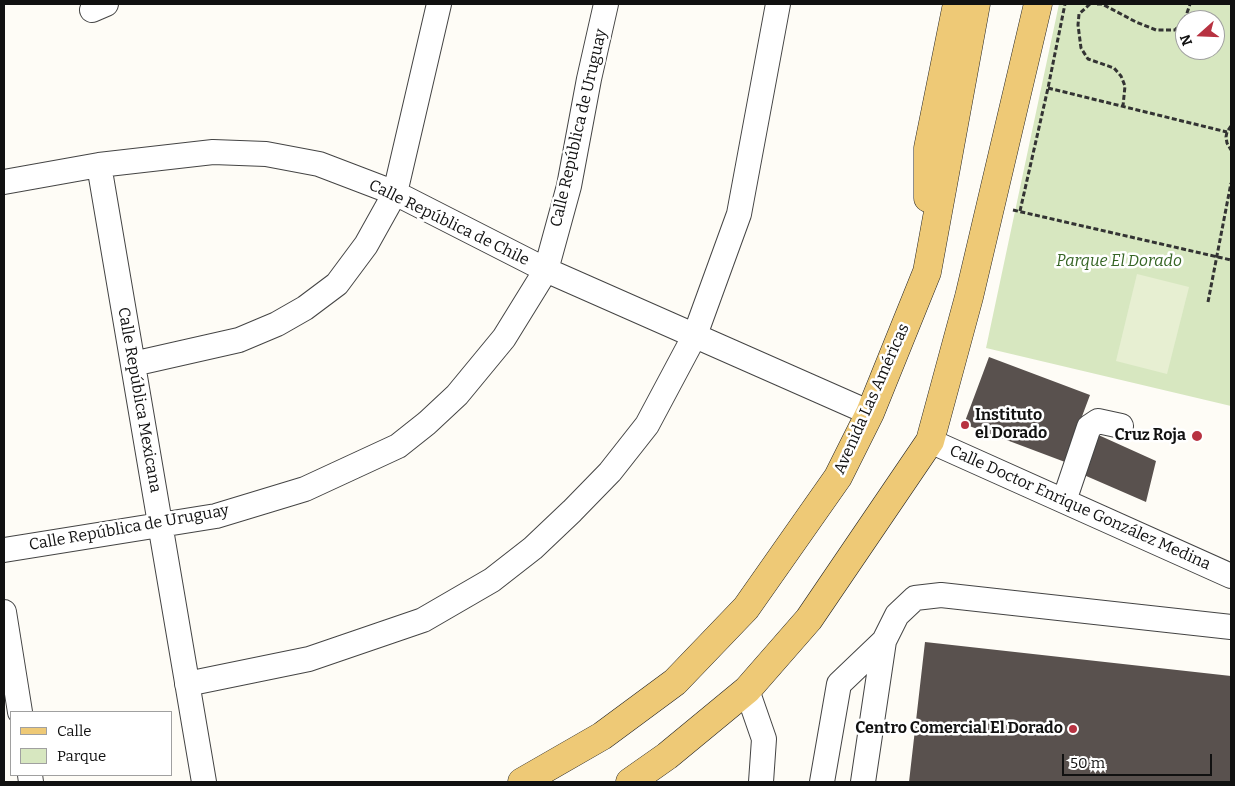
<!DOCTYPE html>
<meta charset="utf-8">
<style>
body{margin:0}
#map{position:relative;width:1235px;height:786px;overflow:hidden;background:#fefcf6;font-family:Bitter,serif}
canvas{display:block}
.frame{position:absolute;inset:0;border:5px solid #111;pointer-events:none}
.legend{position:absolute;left:10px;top:711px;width:162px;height:65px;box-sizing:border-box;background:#fff;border:1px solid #a0a0a0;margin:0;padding:6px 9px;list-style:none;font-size:15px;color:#111}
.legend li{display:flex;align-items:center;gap:10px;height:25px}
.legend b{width:25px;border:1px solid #a0a0a0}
.north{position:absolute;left:1175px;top:10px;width:50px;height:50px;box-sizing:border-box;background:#fff;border:1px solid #a0a0a0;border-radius:50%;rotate:250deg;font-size:14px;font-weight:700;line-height:20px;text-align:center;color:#111}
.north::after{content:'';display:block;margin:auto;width:18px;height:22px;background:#b73241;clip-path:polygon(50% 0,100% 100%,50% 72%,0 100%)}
.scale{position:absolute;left:1062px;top:754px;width:150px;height:22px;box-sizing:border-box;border:2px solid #111;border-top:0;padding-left:6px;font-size:15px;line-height:18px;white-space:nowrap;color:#111;-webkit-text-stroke:4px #fff;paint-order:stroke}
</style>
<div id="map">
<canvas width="1235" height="786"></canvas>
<div class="frame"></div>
<ul class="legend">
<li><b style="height:6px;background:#eec976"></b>Calle</li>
<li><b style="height:14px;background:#d7e7c0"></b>Parque</li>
</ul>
<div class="north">N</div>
<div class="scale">50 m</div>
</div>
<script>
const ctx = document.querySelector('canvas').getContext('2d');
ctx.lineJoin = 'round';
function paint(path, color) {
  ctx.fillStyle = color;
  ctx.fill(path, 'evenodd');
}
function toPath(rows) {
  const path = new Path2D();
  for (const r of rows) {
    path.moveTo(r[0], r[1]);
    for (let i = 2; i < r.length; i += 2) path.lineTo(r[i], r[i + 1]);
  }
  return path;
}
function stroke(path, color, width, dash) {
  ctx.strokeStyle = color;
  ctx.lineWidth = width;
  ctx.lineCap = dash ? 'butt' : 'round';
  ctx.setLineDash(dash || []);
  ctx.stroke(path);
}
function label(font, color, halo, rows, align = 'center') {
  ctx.font = font + ' Bitter,serif';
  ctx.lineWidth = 5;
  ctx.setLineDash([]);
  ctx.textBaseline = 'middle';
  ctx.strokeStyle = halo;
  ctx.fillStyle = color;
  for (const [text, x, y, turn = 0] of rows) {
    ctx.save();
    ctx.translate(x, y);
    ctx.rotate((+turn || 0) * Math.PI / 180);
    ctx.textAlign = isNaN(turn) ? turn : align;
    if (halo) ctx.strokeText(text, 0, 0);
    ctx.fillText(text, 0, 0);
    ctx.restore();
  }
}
paint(toPath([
 [1059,4,1231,4,1231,406,986,348],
 [1185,20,1215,20,1215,50,1185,50]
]), '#d7e7c0');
paint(toPath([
 [1137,274,1189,287,1167,374,1116,361]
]), '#e7efd2');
paint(toPath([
 [989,357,1090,395,1065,462,964,424],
 [1094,433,1156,461,1146,502,1077,472],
 [925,642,1231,676,1231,782,909,782]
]), '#59514e');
const minor = toPath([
 [92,10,106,4],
 [99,165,204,782],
 [4,182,99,165,213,152,266,154,319,164,395,193,546,270,870,413],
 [133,364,239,340,277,324,305,308,337,284,366,245,395,193,439,4],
 [930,441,1231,576],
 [1064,501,1089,427,1098,421,1121,426],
 [4,550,216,516,305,489,398,446,427,423,457,395,504,338,546,270,569,186,589,79,606,4],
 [4,612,20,712],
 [187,684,309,659,423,620,492,580,533,548,572,511,610,472,647,425,695,335,739,214,778,4],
 [747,690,764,739,761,782],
 [30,775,31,782],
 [822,782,839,684,884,641],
 [863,782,884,641,897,615,915,598,941,595,1231,627]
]);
const major = toPath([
 [928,198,928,148,957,4],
 [522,782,602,736,675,682,746,608,838,477,870,413,927,272,976,4],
 [630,782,667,756,747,690,809,619,930,441,969,297,1038,4]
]);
stroke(minor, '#444', 26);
stroke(major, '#222', 29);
stroke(toPath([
 [1090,4,1079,14,1078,25,1081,48,1088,59,1114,68,1121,76,1125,86,1123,106],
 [1097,4,1102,4,1136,22,1156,30,1175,30,1185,19,1190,4],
 [1048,88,1227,132],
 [1231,126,1227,132,1226,137,1227,143,1231,150],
 [1013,210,1231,260],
 [1020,211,1048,88,1065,4],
 [1208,302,1231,183]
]), '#333', 3, [5, 2.5]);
stroke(minor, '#fff', 24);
stroke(major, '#eec976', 28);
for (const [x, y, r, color] of [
 [965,425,5,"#b73241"],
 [1197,436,6,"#b73241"],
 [1073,729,5,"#b73241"]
]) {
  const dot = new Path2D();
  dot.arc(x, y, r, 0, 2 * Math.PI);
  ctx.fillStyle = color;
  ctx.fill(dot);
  stroke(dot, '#fff', 2);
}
label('16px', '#111', '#fff', [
 ["Calle República de Uruguay",579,128,-77],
 ["Calle República de Chile",449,223,26],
 ["Avenida Las Américas",872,399,-66],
 ["Calle República Mexicana",139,400,80],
 ["Calle Doctor Enrique González Medina",1080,508,24],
 ["Calle República de Uruguay",129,528,-10]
]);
label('italic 16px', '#366525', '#fff', [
 ["Parque El Dorado",1119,262]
]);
label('bold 16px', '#111', '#fff', [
 ["Instituto",975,416,"left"],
 ["el Dorado",975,434,"left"],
 ["Cruz Roja",1186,436],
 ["Centro Comercial El Dorado",1063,729]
], 'right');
</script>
